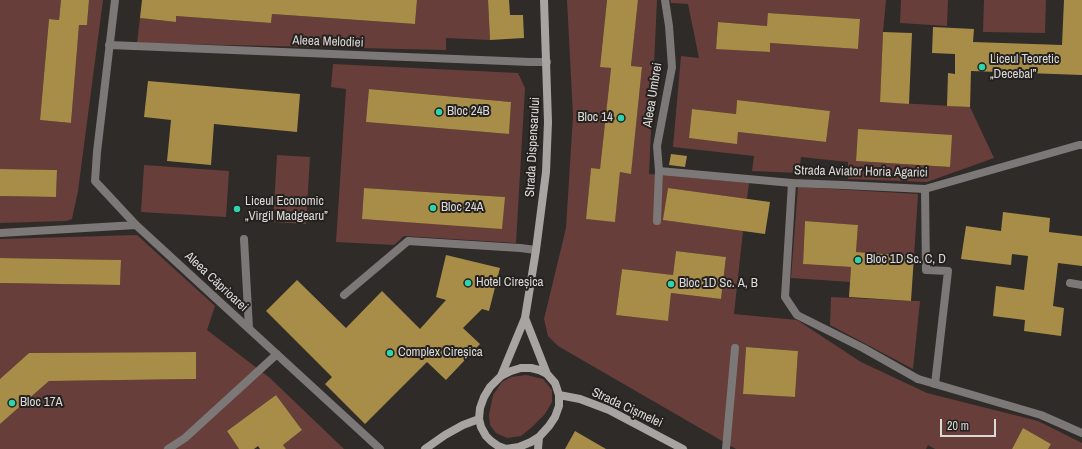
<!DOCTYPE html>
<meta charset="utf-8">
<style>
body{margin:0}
#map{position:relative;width:1082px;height:449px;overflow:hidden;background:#2e2b28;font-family:"Archivo Narrow",sans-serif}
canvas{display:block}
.scale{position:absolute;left:940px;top:419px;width:56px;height:18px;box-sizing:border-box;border:2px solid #dcdad8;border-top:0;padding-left:5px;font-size:12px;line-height:14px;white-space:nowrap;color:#dcdad8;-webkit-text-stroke:3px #24211f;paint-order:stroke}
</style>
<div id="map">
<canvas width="1082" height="449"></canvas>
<div class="scale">20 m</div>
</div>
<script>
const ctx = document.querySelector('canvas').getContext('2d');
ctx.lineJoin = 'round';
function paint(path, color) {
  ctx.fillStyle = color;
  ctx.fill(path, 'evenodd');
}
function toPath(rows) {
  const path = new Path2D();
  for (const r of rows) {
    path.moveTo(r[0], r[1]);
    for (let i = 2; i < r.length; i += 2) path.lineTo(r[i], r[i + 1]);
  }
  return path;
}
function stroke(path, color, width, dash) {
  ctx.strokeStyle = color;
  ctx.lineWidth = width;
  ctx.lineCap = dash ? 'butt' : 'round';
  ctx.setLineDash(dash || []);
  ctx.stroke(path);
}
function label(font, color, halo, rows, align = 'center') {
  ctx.font = font + ' "Archivo Narrow",sans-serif';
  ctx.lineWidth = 4;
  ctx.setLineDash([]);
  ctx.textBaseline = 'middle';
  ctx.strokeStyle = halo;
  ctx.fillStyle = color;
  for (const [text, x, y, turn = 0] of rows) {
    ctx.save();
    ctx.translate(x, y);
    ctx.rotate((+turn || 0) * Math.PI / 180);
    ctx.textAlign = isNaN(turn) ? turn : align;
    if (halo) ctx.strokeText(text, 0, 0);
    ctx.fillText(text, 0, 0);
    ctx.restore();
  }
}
paint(toPath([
 [0,0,61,0,59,20,49,19,40,120,71,123,79,25,87,25,89,0,103,0,78,191,72,219,66,221,0,223,0,196,56,197,57,170,0,169],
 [417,0,488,0,490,40,446,38,446,50,137,43,140,18,176,22,176,16,271,23,272,14,415,24],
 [567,0,607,0,600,66,611,68,600,169,591,168,586,219,615,221,620,172,631,173,642,67,631,66,638,0,657,0,649,174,749,183,747,199,668,188,664,220,743,231,734,314,797,320,861,362,927,393,1038,421,1082,443,1082,449,1048,449,1051,444,1023,428,1012,449,935,449,928,445,926,449,736,449,558,346,548,336,544,319,566,228,573,116],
 [676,251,726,257,721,299,671,293,668,321,616,315,622,269,673,275],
 [746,347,798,351,795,397,743,394],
 [670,0,886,0,883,32,880,102,970,107,994,158,927,182,848,179,848,162,801,157,799,173,752,171,754,156,673,147,681,56,699,58,688,4,671,3],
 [769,13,860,19,858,49,770,43,769,52,716,48,718,22,767,26],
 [737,100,830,111,826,142,738,132,737,143,689,138,692,109,736,114],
 [858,129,950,167,856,161],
 [901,0,948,0,947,26,900,23],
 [984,0,1046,0,1045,33,983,32],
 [333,64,518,73,525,88,516,243,404,236,394,245,336,242,346,89,331,87],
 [370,89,511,102,509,134,367,122],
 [364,188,504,197,502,228,362,219],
 [277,155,310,157,306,224,273,222],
 [144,165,229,171,226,217,141,212],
 [798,187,918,194,914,256,856,252,858,225,805,221,803,264,851,267,850,282,791,278],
 [137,235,215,306,207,330,270,378,344,449,286,449,283,445,302,430,276,395,227,431,239,449,0,449,0,424,49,381,196,379,196,352,29,353,0,379,0,283,120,285,121,260,0,258,0,239],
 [831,297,911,301,920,301,913,369,830,325],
 [526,375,543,379,552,390,552,402,545,414,532,427,521,436,507,438,496,433,490,425,489,415,493,395,502,382,511,377]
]), '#683e3a');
paint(toPath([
 [61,0,89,0,87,25,79,25,71,123,40,120,49,19,59,20],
 [142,0,417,0,415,24,272,14,271,23,176,16,176,22,140,18],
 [488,0,509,0,510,15,523,15,524,38,490,40],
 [607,0,638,0,631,66,642,67,631,174,620,172,615,222,586,219,591,168,600,169,611,68,600,67],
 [1064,0,1082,0,1082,75,971,71,970,107,947,106,948,73,955,74,955,54,932,53,933,27,974,29,973,42,1062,45],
 [768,13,860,19,858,49,770,43,770,52,716,49,718,22,767,26],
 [883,32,912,33,909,104,880,102],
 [148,81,300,94,297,132,214,124,211,165,167,161,171,120,144,117],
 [369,89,511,102,509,134,366,122],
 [737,100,830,111,826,142,738,132,737,144,689,138,692,109,736,114],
 [858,129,952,135,950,167,856,161],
 [671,154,687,156,685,167,669,165],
 [0,169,57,170,56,197,0,196],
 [364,188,505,197,502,229,362,219],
 [668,188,770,202,765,234,663,220],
 [1003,212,1050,218,1049,232,1082,236,1082,266,1058,263,1053,306,1064,308,1061,336,1024,331,1025,320,993,316,996,286,1024,290,1028,256,1012,254,1011,265,961,259,966,226,1001,231],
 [805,221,858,225,856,252,914,256,911,301,849,297,851,267,803,264],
 [676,251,726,257,721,299,671,293,668,321,616,315,622,269,673,275],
 [446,255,500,268,489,311,482,309,463,328,480,344,446,380,427,362,365,424,325,384,332,377,266,311,297,280,346,328,382,291,420,329,446,300,436,297],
 [0,258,121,260,120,285,0,283],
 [746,347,798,351,795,397,743,394],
 [196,352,196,379,49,381,0,424,0,379,29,353],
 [276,395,302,430,283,445,286,449,260,449,258,446,254,449,239,449,227,431],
 [1023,428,1051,444,1048,449,1012,449],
 [575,431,606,449,565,449]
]), '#a88d48');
stroke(toPath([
 [792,183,785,297,797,315,863,348,918,379],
 [925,189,926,270,948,271,935,384],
 [657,221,659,171],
 [244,239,249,328],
 [1070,283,1082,285],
 [344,295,408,241,520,248,536,250],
 [726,449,735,348]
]), '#7b7877', 8);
stroke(toPath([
 [115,0,97,152,95,181,136,225,380,449],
 [665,0,669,26,672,67,657,146,659,171,792,183,843,185,925,189,1079,145,1082,145],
 [109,45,530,62,547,62],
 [0,233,136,225],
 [918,379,1041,415,1082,433],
 [168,449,185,438,277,354]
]), '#7b7877', 8);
stroke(toPath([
 [525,318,547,374],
 [521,368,531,368,539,370,547,374,555,383,559,395,559,406,555,417,549,426,539,437,531,442,519,447,506,449,498,446,491,441,486,436,481,427,479,419,480,408,484,397,490,387,501,376,511,371,521,368],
 [501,376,525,318,536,250,546,172,548,122,544,0],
 [559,395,580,399,609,410,683,449],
 [425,449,445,435,463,425,479,419],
 [538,449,539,437]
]), '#a8a4a2', 8);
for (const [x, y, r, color] of [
 [982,67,4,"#2ed4ab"],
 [439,112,4,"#2ed4ab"],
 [621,118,4,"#2ed4ab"],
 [433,208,4,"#2ed4ab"],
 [237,209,4,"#2ed4ab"],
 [858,260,4,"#2ed4ab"],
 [468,283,4,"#2ed4ab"],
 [671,284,4,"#2ed4ab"],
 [390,353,4,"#2ed4ab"],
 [12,403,4,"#2ed4ab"]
]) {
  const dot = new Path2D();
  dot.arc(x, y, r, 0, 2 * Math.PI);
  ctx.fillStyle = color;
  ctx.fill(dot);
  stroke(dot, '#24211f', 1.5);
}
label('13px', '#dcdad8', '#24211f', [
 ["Aleea Melodiei",328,42,2],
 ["Aleea Umbrei",653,95,-81],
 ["Strada Dispensarului",533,147,-87],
 ["Strada Aviator Horia Agarici",861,172,1],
 ["Aleea Căprioarei",216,282,43],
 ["Strada Cișmelei",627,408,25]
]);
label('13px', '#dcdad8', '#24211f', [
 ["Liceul Teoretic",990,60],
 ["„Decebal”",990,75],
 ["Bloc 24B",447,112],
 ["Bloc 14",613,118,"right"],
 ["Liceul Economic",245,202],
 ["„Virgil Madgearu”",245,217],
 ["Bloc 24A",441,208],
 ["Bloc 1D Sc. C, D",866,260],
 ["Hotel Cireșica",476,283],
 ["Bloc 1D Sc. A, B",679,284],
 ["Complex Cireșica",398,353],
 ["Bloc 17A",20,403]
], 'left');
</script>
